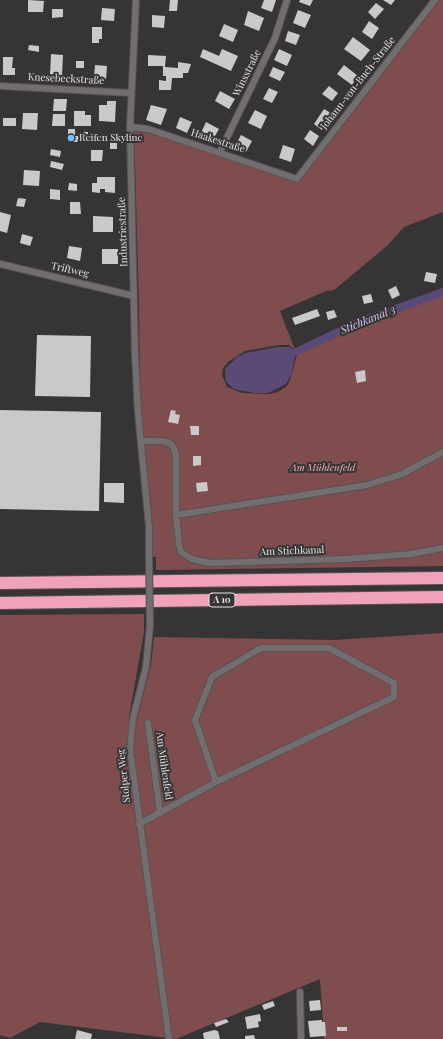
<!DOCTYPE html>
<meta charset="utf-8">
<style>
body{margin:0}
canvas{display:block;background:#373436}
</style>
<canvas width="443" height="1039"></canvas>
<script>
const ctx = document.querySelector('canvas').getContext('2d');
ctx.lineJoin = 'round';
function paint(path, color) {
  ctx.fillStyle = color;
  ctx.fill(path, 'evenodd');
}
function toPath(rows) {
  const path = new Path2D();
  for (const r of rows) {
    path.moveTo(r[0], r[1]);
    for (let i = 2; i < r.length; i += 2) path.lineTo(r[i], r[i + 1]);
  }
  return path;
}
function stroke(path, color, width, dash) {
  ctx.strokeStyle = color;
  ctx.lineWidth = width;
  ctx.lineCap = dash ? 'butt' : 'round';
  ctx.setLineDash(dash || []);
  ctx.stroke(path);
}
function label(font, color, halo, rows, align = 'center') {
  ctx.font = font + ' "Playfair Display",serif';
  ctx.lineWidth = 4;
  ctx.setLineDash([]);
  ctx.textBaseline = 'middle';
  ctx.strokeStyle = halo;
  ctx.fillStyle = color;
  for (const [text, x, y, turn = 0] of rows) {
    ctx.save();
    ctx.translate(x, y);
    ctx.rotate((+turn || 0) * Math.PI / 180);
    ctx.textAlign = isNaN(turn) ? turn : align;
    if (halo) ctx.strokeText(text, 0, 0);
    ctx.fillText(text, 0, 0);
    ctx.restore();
  }
}
paint(toPath([
 [439,0,443,0,443,212,404,227,388,245,334,290,326,291,280,311,295,350,289,345,278,345,245,351,228,362,223,368,222,375,227,387,242,393,269,394,278,392,287,386,290,380,297,355,357,325,443,295,443,566,156,570,156,557,151,556,140,410,139,302,134,132,149,133,276,175,301,178],
 [144,614,144,632,129,717,137,719,151,665,154,637,335,640,443,633,443,1039,324,1039,320,979,176,1039,40,1022,10,1038,0,1035,0,615]
]), '#7f4d4d');
paint(toPath([
 [278,347,290,347,296,352,291,375,286,384,268,393,255,393,234,389,226,382,225,369,237,357,246,353]
]), '#5c4a76');
stroke(toPath([
 [296,352,357,323,443,292]
]), '#5c4a76', 8);
paint(toPath([
 [28,0,44,1,43,12,28,12],
 [170,0,178,0,177,11,169,11],
 [264,0,276,0,272,12,261,8],
 [300,0,313,0,310,6,299,2],
 [383,0,395,0,391,5],
 [376,3,384,9,375,19,368,12],
 [102,8,115,9,114,21,101,20],
 [52,9,63,9,63,17,52,18],
 [298,10,311,15,305,28,293,23],
 [248,11,264,18,259,31,244,25],
 [152,15,165,16,164,28,152,27],
 [369,21,379,28,372,39,362,32],
 [224,24,238,30,233,42,219,36],
 [92,27,102,27,102,39,99,39,99,43,92,43],
 [288,31,300,35,296,45,285,41],
 [353,37,370,50,361,61,344,49],
 [29,45,39,46,39,52,28,50],
 [203,49,219,56,222,49,238,56,231,71,200,57],
 [279,49,292,55,287,66,274,60],
 [51,54,63,55,62,75,50,75],
 [148,55,166,56,165,67,178,68,178,62,191,64,188,73,183,73,183,78,172,78,171,90,159,90,159,80,166,81,166,76,163,76,163,66,148,66],
 [3,57,13,57,12,68,15,68,15,75,3,75],
 [76,61,84,61,84,68,76,68],
 [95,65,107,66,106,79,94,78],
 [344,65,358,76,352,85,337,74],
 [273,67,285,72,280,81,269,76],
 [329,86,338,93,332,101,322,94],
 [269,88,278,92,272,103,263,99],
 [220,91,235,99,229,109,215,101],
 [54,99,67,99,66,111,53,111],
 [107,101,116,101,115,122,99,121,99,105,107,105],
 [151,105,167,109,161,125,146,120],
 [324,109,334,115,322,130,314,124],
 [255,110,267,116,261,129,248,123],
 [74,111,85,111,85,115,91,115,91,126,74,126],
 [23,113,38,113,37,130,22,129],
 [53,114,65,114,65,126,52,126],
 [180,117,192,122,187,133,176,128],
 [3,118,16,118,16,126,3,126],
 [206,122,219,129,212,141,200,135],
 [68,129,75,129,75,136,83,136,83,132,88,132,87,142,68,142],
 [310,130,319,136,313,146,304,139],
 [241,135,252,141,246,152,235,146],
 [110,142,117,142,117,149,110,149],
 [283,145,295,149,291,162,279,158],
 [51,149,61,151,60,157,50,155],
 [91,150,103,150,102,161,91,161],
 [51,161,64,164,62,170,50,167],
 [24,170,40,171,39,186,23,185],
 [97,177,115,177,115,193,105,192,105,189,100,189,100,193,92,192,92,183,97,183],
 [69,183,77,184,77,191,68,190],
 [50,189,60,190,60,200,50,199],
 [18,198,26,199,24,207,16,206],
 [70,202,80,202,81,214,70,214],
 [0,212,11,215,7,233,0,231],
 [93,216,113,217,113,232,93,232],
 [22,234,33,237,30,246,20,243],
 [69,246,82,248,80,261,67,258],
 [102,249,118,249,118,264,102,264],
 [426,272,437,274,435,283,424,281],
 [396,286,400,295,392,299,388,290],
 [371,294,373,302,364,304,362,296],
 [317,309,320,316,295,325,292,318],
 [334,310,337,317,328,320,326,312],
 [37,335,91,336,90,397,35,396],
 [365,370,366,381,357,383,355,372],
 [0,410,101,412,99,511,0,509],
 [171,410,176,411,175,414,180,415,178,424,168,422],
 [190,426,199,426,199,435,191,435],
 [193,456,201,456,201,465,193,466],
 [207,482,208,491,197,492,196,483],
 [104,483,124,483,124,503,104,502],
 [320,1000,321,1010,310,1011,309,1001],
 [273,1001,275,1006,264,1010,262,1005],
 [260,1014,261,1021,258,1022,259,1027,247,1029,245,1017],
 [226,1019,229,1022,216,1027,214,1023],
 [322,1020,322,1022,325,1022,326,1036,310,1037,308,1021],
 [337,1027,347,1027,347,1031,337,1031],
 [77,1030,92,1034,91,1039,75,1039],
 [214,1030,218,1031,220,1039,204,1039,203,1033],
 [254,1035,255,1039,245,1039,245,1036]
]), '#cbc8cc');
const minor = toPath([
 [136,0,130,127,135,354,138,412,149,527,149,557],
 [0,86,131,93],
 [130,127,148,129,297,179,435,0],
 [220,152,275,38,287,0],
 [0,264,134,296],
 [141,441,163,441,171,444,174,449,176,455,176,515,179,544,181,552,192,559,210,563,346,559,411,554,443,548],
 [176,515,367,485,402,474,443,452],
 [150,625,146,667,133,719,130,749,169,1039],
 [148,723,160,813],
 [139,824,216,782,195,720,212,677,261,648,329,648,394,683,394,697,216,782],
 [300,992,301,1039]
]);
const motorway = toPath([
 [0,583,443,578],
 [0,603,443,597]
]);
stroke(minor, '#565355', 8);
stroke(motorway, '#565355', 14);
stroke(minor, '#726e70', 6);
stroke(motorway, '#f0a2b9', 12);
const minorBridge = toPath([
 [149,557,150,625]
]);
stroke(minorBridge, '#565355', 8, []);
stroke(minorBridge, '#726e70', 6);
for (const [x, y, r, color] of [
 [71,138,4,"#78bff7"]
]) {
  const dot = new Path2D();
  dot.arc(x, y, r, 0, 2 * Math.PI);
  ctx.fillStyle = color;
  ctx.fill(dot);
  stroke(dot, '#373436', 1.5);
}
for (const [x, y, w] of [
 [222,600,26]
]) {
  const box = new Path2D();
  box.roundRect(x - w / 2, y - 7, w, 14, 3);
  ctx.fillStyle = '#373436';
  ctx.fill(box);
  stroke(box, '#e5e3e4', 1);
}
label('bold 9px', '#e5e3e4', null, [
 ["A 10",222,600]
]);
label('10px', '#e5e3e4', '#373436', [
 ["Winsstraße",247,73,-64],
 ["Knesebeckstraße",66,79,3],
 ["Johann-von-Buch-Straße",358,83,-52],
 ["Haakestraße",218,141,18],
 ["Industriestraße",123,232,-92],
 ["Triftweg",70,270,13],
 ["Am Stichkanal",292,551,-2],
 ["Am Mühlenfeld",164,766,82],
 ["Stolper Weg",124,776,-96]
]);
label('10px', '#e5e3e4', '#373436', [
 ["Reifen Skyline",79,138]
], 'left');
label('italic 10px', '#f4aead', '#373436', [
 ["Am Mühlenfeld",323,468]
]);
label('italic 11px', '#d8c8f4', '#373436', [
 ["Stichkanal 3",368,320,-22]
]);
</script>
